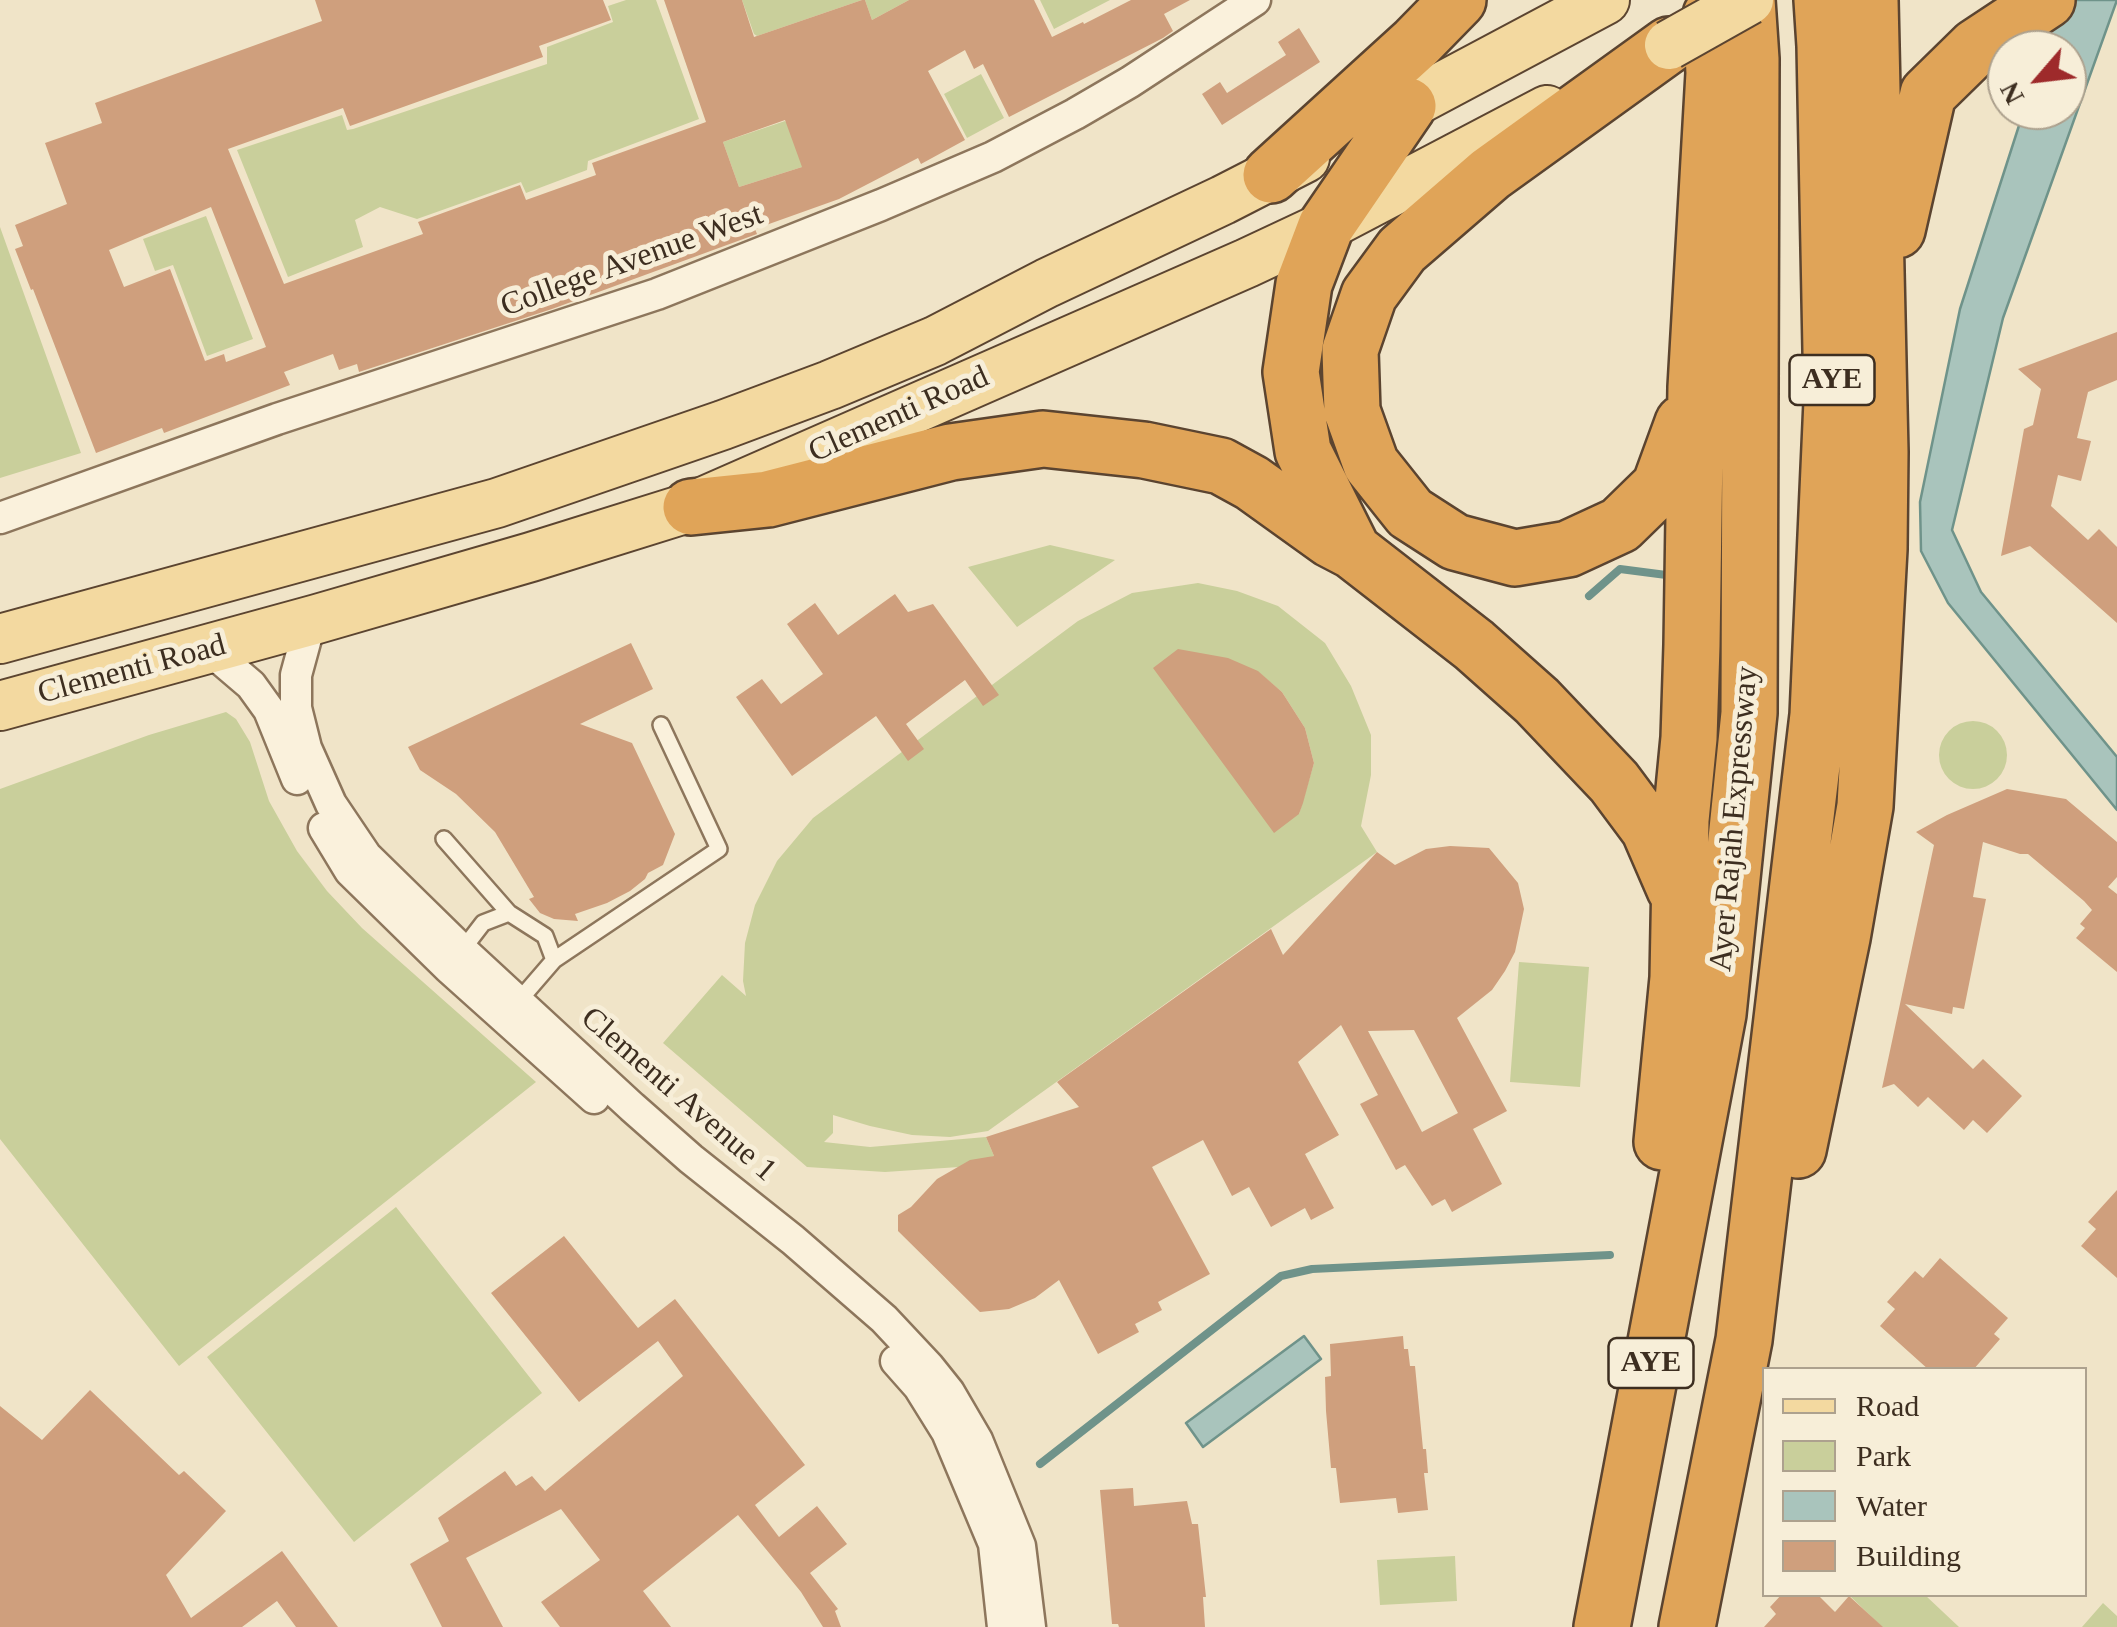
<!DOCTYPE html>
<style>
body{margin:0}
#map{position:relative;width:2117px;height:1627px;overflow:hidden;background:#f0e4c8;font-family:Georgia,serif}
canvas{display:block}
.legend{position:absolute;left:1762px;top:1367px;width:325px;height:230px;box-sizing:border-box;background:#f7eed8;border:2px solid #ada18e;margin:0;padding:12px 18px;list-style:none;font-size:30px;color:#3d2e20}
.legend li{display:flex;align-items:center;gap:20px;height:50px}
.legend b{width:50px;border:2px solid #ada18e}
.north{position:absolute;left:1987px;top:30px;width:100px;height:100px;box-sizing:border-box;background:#f7eed8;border:2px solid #ada18e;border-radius:50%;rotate:242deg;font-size:28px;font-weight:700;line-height:40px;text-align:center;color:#3d2e20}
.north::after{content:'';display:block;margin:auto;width:35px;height:45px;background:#9e2a2b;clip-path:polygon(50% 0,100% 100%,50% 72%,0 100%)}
</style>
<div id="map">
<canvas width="2117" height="1627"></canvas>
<ul class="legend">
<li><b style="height:12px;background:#f3d9a0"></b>Road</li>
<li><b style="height:28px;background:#c9cf9b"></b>Park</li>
<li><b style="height:28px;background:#a9c4bc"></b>Water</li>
<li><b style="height:28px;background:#cf9f7d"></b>Building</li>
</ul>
<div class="north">N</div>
</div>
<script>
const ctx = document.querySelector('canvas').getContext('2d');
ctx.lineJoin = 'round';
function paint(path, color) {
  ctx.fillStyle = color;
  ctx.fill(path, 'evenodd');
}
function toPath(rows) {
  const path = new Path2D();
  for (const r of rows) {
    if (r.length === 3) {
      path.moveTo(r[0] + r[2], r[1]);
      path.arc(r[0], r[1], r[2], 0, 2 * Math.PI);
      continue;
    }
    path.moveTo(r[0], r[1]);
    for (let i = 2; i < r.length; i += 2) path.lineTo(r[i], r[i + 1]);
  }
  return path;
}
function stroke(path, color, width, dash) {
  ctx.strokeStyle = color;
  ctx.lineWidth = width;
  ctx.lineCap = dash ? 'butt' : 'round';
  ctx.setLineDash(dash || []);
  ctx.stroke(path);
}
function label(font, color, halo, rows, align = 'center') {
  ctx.font = font + ' Georgia,serif';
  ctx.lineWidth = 10;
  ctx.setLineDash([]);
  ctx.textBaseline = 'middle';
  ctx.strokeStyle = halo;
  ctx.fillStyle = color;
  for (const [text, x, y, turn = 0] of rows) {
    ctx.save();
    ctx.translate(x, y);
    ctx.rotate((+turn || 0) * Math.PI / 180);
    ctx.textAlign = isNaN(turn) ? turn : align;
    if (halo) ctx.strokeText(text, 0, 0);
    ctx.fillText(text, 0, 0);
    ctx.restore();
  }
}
paint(toPath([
 [626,0,656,0,699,119,588,161,587,170,526,193,521,182,417,219,380,207,355,220,363,247,288,277,237,150,342,115,347,130,353,129,547,64,547,47,613,22,608,6],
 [742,0,862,0,757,36,754,34],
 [865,0,909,0,872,20],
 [1040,0,1110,0,1054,29],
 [981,74,1004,118,967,138,944,94],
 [785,121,824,160,739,187,723,142],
 [206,216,253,339,207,356,173,265,155,271,143,239],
 [0,227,81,453,0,478],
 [1050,545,1115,560,1017,627,968,567],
 [1198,583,1237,591,1278,606,1325,643,1351,686,1371,735,1371,775,1361,826,1377,852,988,1131,950,1137,912,1135,870,1126,833,1115,833,1133,824,1142,870,1147,986,1137,994,1156,959,1167,885,1172,807,1167,663,1043,722,975,746,996,743,981,745,943,755,905,777,861,813,818,1078,621,1132,593],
 [1257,671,1282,692,1305,728,1314,763,1299,814],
 [226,712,236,719,250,742,269,801,297,851,327,891,362,928,536,1082,179,1366,0,1139,0,789,149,735],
 [1973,755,34],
 [1519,962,1589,967,1580,1087,1510,1082],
 [396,1207,542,1393,354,1542,207,1357],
 [1455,1556,1457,1601,1380,1605,1377,1560],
 [1849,1595,1925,1595,1959,1627,1882,1627],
 [2103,1603,2117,1616,2117,1627,2082,1627]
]), '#c9cf9b');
const water = toPath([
 [2062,0,2117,0,2003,318,1952,530,1981,592,2117,757,2117,810,1948,603,1921,551,1920,502,1960,309,2024,110,2067,110,2067,50,2044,50,2057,9,2062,0],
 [1304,1336,1321,1359,1203,1447,1186,1423,1304,1336]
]);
paint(water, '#a9c4bc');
stroke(water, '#6f938a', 2.5);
stroke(toPath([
 [1589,596,1620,569,1674,576],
 [1040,1464,1281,1276,1312,1269,1610,1255]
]), '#6f938a', 8);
paint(toPath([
 [315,0,603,0,611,20,539,46,543,57,350,126,343,108,228,149,284,284,423,234,418,222,520,185,526,200,596,175,592,163,706,122,664,0,742,0,754,37,862,0,865,0,872,20,909,0,1034,0,1052,37,1083,22,1084,24,1131,0,1190,0,1164,14,1173,31,1163,38,1009,117,983,64,974,69,965,50,928,71,965,140,921,164,918,158,839,199,755,229,757,234,552,309,359,372,357,364,339,370,333,354,284,372,290,385,164,433,162,428,96,453,33,289,31,290,15,249,23,246,15,225,67,204,45,143,102,123,95,103,322,21],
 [785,120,802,167,739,187,723,142],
 [211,207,266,347,226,362,224,354,205,361,170,269,124,287,109,250],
 [1299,28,1320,62,1222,125,1202,94,1220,82,1227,93,1286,55,1278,42],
 [2117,332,2117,380,2088,392,2077,438,2091,441,2081,481,2058,475,2051,506,2088,540,2099,529,2117,547,2117,623,2030,546,2001,556,2024,429,2033,425,2041,389,2018,369],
 [895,594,908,612,933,604,999,695,983,706,965,680,906,724,924,749,908,761,876,716,792,776,736,697,762,679,781,704,823,674,787,624,815,603,838,635],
 [631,643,653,689,580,724,632,743,675,834,663,865,648,873,645,879,630,891,607,903,575,914,578,921,554,919,540,913,529,899,534,897,495,832,456,794,420,770,408,747],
 [1178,649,1228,658,1258,671,1282,692,1305,728,1314,763,1303,803,1299,814,1274,833,1153,668],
 [2007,789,2066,799,2117,842,2117,877,2108,887,2117,894,2117,972,2076,938,2085,928,2080,924,2092,910,2084,901,2028,854,2020,854,1983,842,1973,897,1986,899,1964,1009,1953,1007,1952,1014,1905,1004,1973,1069,1983,1059,2022,1096,1987,1133,1973,1120,1964,1130,1928,1097,1918,1107,1894,1084,1882,1088,1934,845,1916,832,1947,815],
 [1450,846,1489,848,1518,883,1524,909,1515,952,1505,971,1492,990,1457,1018,1507,1111,1473,1129,1502,1184,1452,1212,1445,1199,1432,1206,1405,1165,1396,1170,1360,1104,1378,1095,1341,1025,1298,1062,1339,1135,1305,1154,1334,1208,1311,1220,1305,1208,1271,1227,1249,1187,1232,1196,1203,1140,1152,1167,1210,1274,1158,1302,1162,1310,1135,1324,1139,1332,1098,1354,1059,1280,1035,1298,1009,1309,980,1312,898,1231,898,1215,911,1207,937,1179,970,1160,994,1156,986,1137,1079,1107,1057,1082,1271,929,1283,955,1377,852,1395,865,1426,849],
 [1414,1030,1458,1113,1422,1132,1368,1031],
 [2117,1190,2117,1278,2081,1246,2096,1229,2088,1222],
 [564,1236,638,1328,675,1299,805,1465,755,1505,779,1537,817,1506,847,1544,810,1573,838,1609,835,1611,841,1627,823,1627,801,1592,738,1515,643,1591,671,1627,560,1627,541,1602,600,1560,561,1509,466,1558,503,1627,442,1627,410,1564,449,1541,438,1518,505,1471,516,1486,532,1476,545,1491,683,1376,658,1341,579,1402,491,1293],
 [1940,1258,2008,1318,1994,1334,2000,1339,1973,1370,1929,1370,1880,1326,1895,1309,1887,1302,1915,1271,1923,1278],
 [1403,1336,1404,1349,1408,1349,1410,1366,1415,1366,1423,1449,1426,1449,1428,1473,1424,1473,1428,1510,1398,1513,1396,1498,1340,1503,1336,1468,1331,1468,1326,1411,1325,1377,1331,1376,1330,1344],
 [90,1390,179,1475,184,1471,226,1511,166,1575,191,1618,282,1551,338,1627,296,1627,277,1601,242,1627,0,1627,0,1406,42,1440],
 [1133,1488,1134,1506,1187,1501,1192,1524,1198,1524,1206,1597,1203,1597,1205,1627,1119,1627,1118,1624,1112,1624,1100,1490],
 [1782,1594,1817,1594,1835,1612,1849,1596,1883,1627,1764,1627,1776,1614,1770,1607]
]), '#cf9f7d');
const lane = toPath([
 [444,839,509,913],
 [460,953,483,923,509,913,545,936,554,960,516,1004],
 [554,960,719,849,661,725]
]);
const street = toPath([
 [0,518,277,419,657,294,881,205,993,157,1075,114,1130,82,1255,0],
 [317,619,308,631,296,675,296,708,306,748,331,804,366,856,462,950,632,1107,691,1159,793,1240,884,1319,929,1367,949,1392,977,1440,1020,1546,1030,1627],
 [199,652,217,656,251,685,269,710,297,779],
 [324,828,350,871,449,968,594,1098],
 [896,1361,919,1387,947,1432,994,1544,1003,1627]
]);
const primary = toPath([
 [1374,123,1605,0],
 [0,639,497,503,723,425,830,385,935,341,1047,283,1223,200,1305,158],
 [0,706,317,619,531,557,691,507,1247,263,1326,226,1547,110]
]);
const highway = toPath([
 [1669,45,1490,174,1402,250,1369,295,1350,350,1352,411,1371,464,1410,513,1455,542,1515,558,1568,549,1620,525,1660,486,1683,423],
 [1271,175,1416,43,1458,0],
 [1897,230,1928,94,1976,47,2047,0],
 [691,507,768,499,951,452,1043,439,1144,450,1221,466,1252,483,1330,539,1353,551,1474,645,1537,701,1614,782,1649,829,1675,889],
 [1353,551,1303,451,1291,372,1304,284,1326,226,1408,106],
 [1662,1142,1678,978,1681,820,1689,738,1692,645,1696,387,1714,73,1711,15],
 [1798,1150,1842,938,1865,806,1879,549,1880,452,1870,0],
 [1602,1627,1718,1014,1749,713,1751,59,1747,0],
 [1687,1627,1744,1340,1818,715,1832,401,1825,46,1822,0]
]);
stroke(lane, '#8d765c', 20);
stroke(street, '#8d765c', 35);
stroke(primary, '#5b4430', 52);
stroke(highway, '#5b4430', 60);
stroke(lane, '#faf1dc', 15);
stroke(street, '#faf1dc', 30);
stroke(primary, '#f3d9a0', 48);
stroke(highway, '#e0a458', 55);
const primaryBridge = toPath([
 [1669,45,1749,0]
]);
stroke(primaryBridge, '#5b4430', 52, []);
stroke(primaryBridge, '#f3d9a0', 48);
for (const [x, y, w] of [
 [1832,380,85],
 [1651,1363,85]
]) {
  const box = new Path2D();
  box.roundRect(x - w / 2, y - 25, w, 50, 8);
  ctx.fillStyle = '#f7eed8';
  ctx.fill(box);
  stroke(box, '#3d2e20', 2.5);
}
label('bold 30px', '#3d2e20', null, [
 ["AYE",1832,380],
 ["AYE",1651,1363]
]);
label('32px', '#3d2e20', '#f7eed8', [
 ["College Avenue West",632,261,-20],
 ["Clementi Road",899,415,-24],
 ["Clementi Road",132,670,-15],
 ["Ayer Rajah Expressway",1735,819,-85],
 ["Clementi Avenue 1",678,1095,41]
]);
</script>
